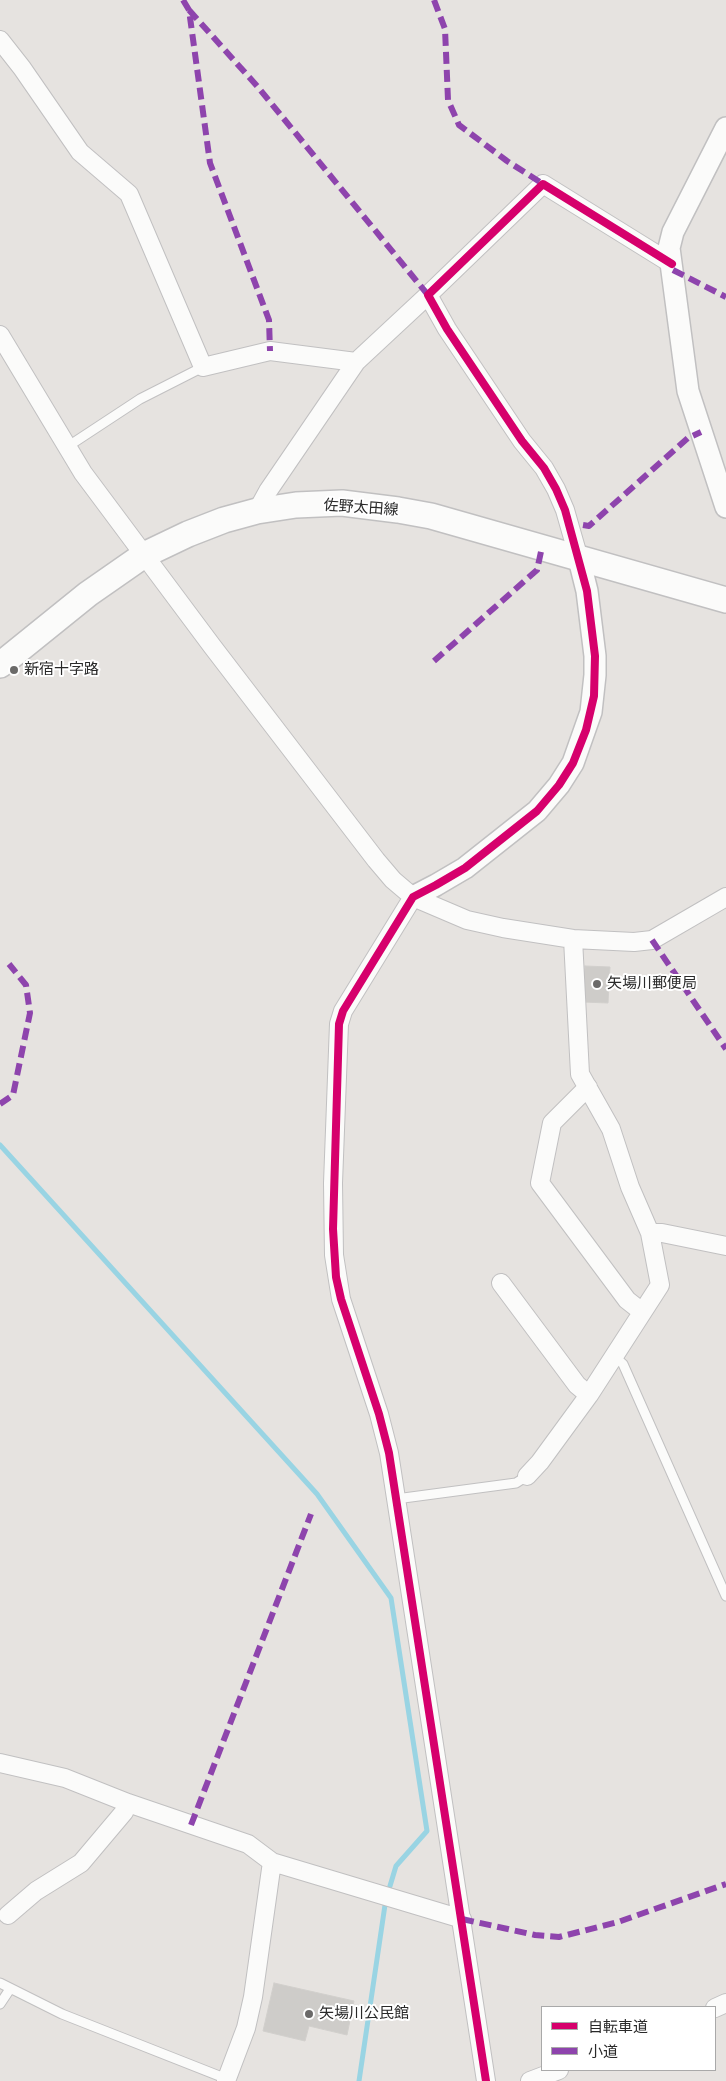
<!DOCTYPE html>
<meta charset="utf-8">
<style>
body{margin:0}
#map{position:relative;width:726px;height:2081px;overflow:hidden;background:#e6e3e0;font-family:"Open Sans","Noto Sans JP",sans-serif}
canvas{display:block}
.legend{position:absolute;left:541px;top:2006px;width:175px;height:65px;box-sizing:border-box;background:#fff;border:1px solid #a9a9a9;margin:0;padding:6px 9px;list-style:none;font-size:15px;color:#292929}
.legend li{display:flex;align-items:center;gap:10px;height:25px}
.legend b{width:25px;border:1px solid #a9a9a9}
</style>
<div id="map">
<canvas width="726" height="2081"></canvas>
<ul class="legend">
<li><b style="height:6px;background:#d6006c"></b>自転車道</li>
<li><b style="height:6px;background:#8e44ad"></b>小道</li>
</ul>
</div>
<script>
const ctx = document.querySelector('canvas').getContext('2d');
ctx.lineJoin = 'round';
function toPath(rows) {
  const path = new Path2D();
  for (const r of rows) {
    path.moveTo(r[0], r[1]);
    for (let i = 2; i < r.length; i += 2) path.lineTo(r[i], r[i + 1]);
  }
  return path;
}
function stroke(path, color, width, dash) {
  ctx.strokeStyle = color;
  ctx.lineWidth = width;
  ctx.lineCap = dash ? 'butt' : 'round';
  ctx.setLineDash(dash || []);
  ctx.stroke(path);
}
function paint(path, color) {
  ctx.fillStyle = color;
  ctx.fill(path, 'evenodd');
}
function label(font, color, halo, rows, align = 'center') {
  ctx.font = font + ' "Open Sans","Noto Sans JP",sans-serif';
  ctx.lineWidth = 4;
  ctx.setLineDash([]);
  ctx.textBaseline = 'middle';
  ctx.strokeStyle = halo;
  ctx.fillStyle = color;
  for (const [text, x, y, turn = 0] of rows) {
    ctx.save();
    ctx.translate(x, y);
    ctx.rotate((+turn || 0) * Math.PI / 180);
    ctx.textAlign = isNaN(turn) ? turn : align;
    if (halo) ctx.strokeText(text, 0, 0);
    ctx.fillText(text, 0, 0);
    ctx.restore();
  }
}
stroke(toPath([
 [0,1145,317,1494,391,1598,427,1831,396,1866,390,1886],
 [359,2081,385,1905]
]), '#99d4e3', 5);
const building = toPath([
 [585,966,610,967,608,1003,583,1002,585,966],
 [274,1983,354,2001,347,2035,309,2026,305,2041,263,2031,274,1983]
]);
paint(building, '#ceccc9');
stroke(building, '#d1cfcc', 1);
const service = toPath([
 [67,447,140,399,203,367],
 [614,1356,623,1364,726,1596],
 [396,1499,516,1483,527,1476],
 [0,1983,62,2014,227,2079],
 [0,2004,10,1989]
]);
const minor = toPath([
 [0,40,22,68,80,152,129,194,203,367,270,351,356,362],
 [0,335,83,473,212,646,376,860,393,880,413,897,467,920,503,928,573,939,634,942,652,940,726,897],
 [257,511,268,491,356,362,428,295],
 [579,559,565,510,556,489,544,468,522,441,447,329,428,295,543,184,672,264],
 [413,897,343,1011,339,1024,333,1183,334,1255,341,1299,379,1414,389,1453,486,2081],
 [588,1087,552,1123,540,1183,627,1300,641,1311],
 [650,1233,662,1233,726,1246],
 [501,1283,577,1385,589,1395],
 [527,1476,540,1462,589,1395,660,1285,650,1233,630,1187,611,1129,580,1074,573,939],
 [0,1763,65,1778,128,1803,248,1844,272,1862,462,1919],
 [8,1915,36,1891,81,1863,124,1812,128,1803],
 [715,2008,726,2003],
 [226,2081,246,2028,253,1997,272,1862],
 [530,2081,559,2070]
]);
const tertiary = toPath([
 [726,128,673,232,669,248,688,391,726,507],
 [413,897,436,885,465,868,537,811,559,785,573,763,591,712,595,675,595,656,587,591,579,559]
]);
const secondary = toPath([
 [0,665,88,594,144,555,188,534,224,520,257,511,296,505,342,503,398,510,431,516,726,600]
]);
stroke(service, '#c1c0c1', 11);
stroke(minor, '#c1c0c1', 20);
stroke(tertiary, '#c1c0c1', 24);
stroke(secondary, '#c1c0c1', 28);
stroke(service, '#fbfbfa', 9);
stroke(minor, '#fbfbfa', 18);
stroke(tertiary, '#fbfbfa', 21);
stroke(secondary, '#fbfbfa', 25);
stroke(toPath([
 [183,0,189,10,210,163,269,320,270,351],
 [434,0,445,29,448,100,459,125,507,161,543,184],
 [189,10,257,86,428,295],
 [673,270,726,297],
 [583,525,589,526,688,438,701,432],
 [434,661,537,570,542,547],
 [652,940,726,1049],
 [0,1104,13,1095,30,1013,26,985,9,964],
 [191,1825,311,1514],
 [462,1919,535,1935,559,1937,618,1922,726,1884]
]), '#8e44ad', 6, [12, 6]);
stroke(toPath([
 [486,2081,389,1453,379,1414,341,1299,336,1277,333,1229,339,1024,343,1011,413,897,436,885,465,868,537,811,559,785,573,763,586,730,594,696,595,656,587,591,565,510,556,489,544,468,522,441,447,329,428,295,543,184,672,264]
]), '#d6006c', 8);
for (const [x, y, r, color] of [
 [14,670,5,"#6b6a69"],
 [597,984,5,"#6b6a69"],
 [309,2014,5,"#6b6a69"]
]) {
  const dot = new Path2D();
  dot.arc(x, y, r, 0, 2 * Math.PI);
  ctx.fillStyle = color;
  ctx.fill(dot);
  stroke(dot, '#fff', 2);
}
label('15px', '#292929', '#fff', [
 ["佐野太田線",361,508,4]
]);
label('15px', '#292929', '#fff', [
 ["新宿十字路",24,670],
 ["矢場川郵便局",607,984],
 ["矢場川公民館",319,2014]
], 'left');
</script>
